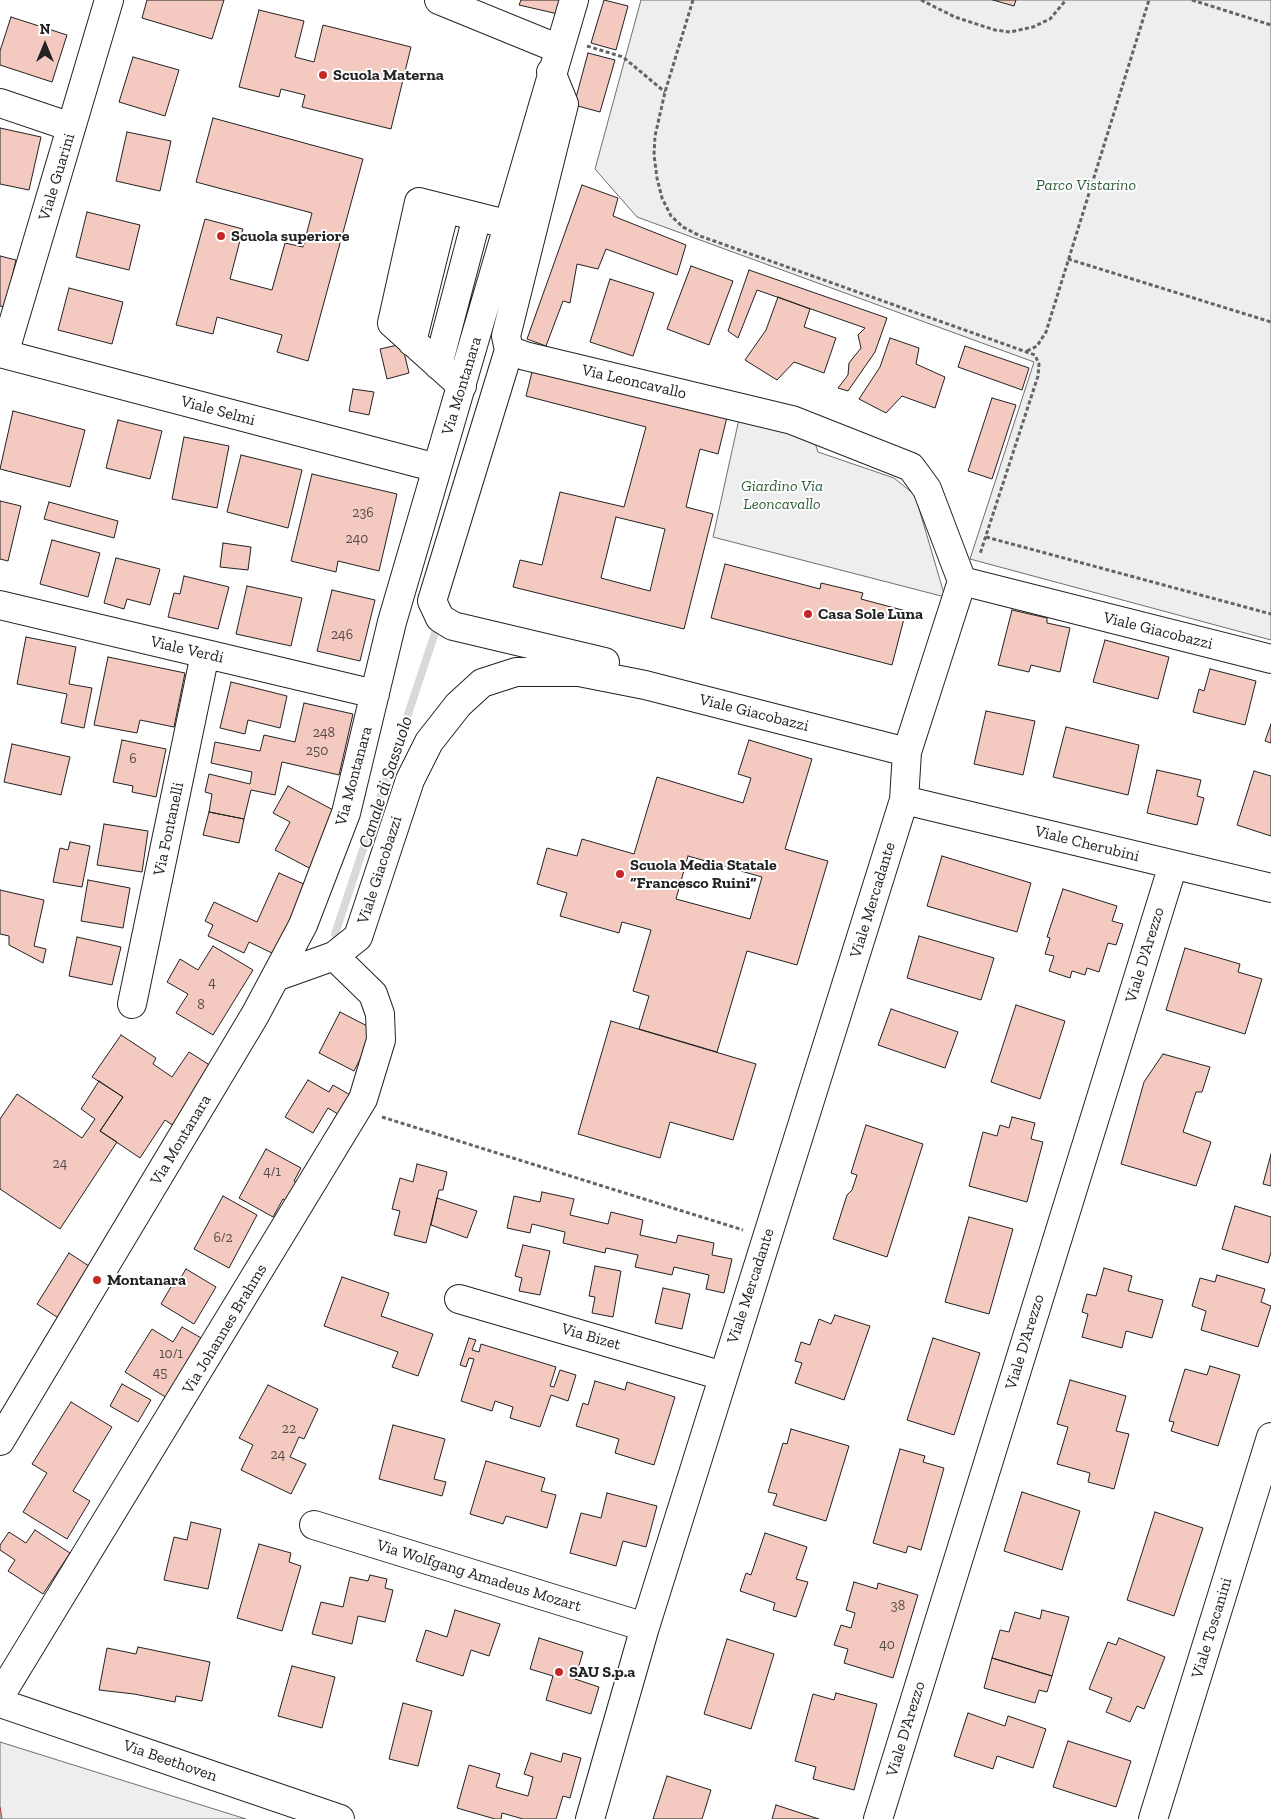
<!DOCTYPE html>
<meta charset="utf-8">
<style>
body{margin:0}
#map{position:relative;width:1271px;height:1819px;overflow:hidden;background:#fff;font-family:"Zilla Slab",serif}
canvas{display:block}
.north{position:absolute;left:20px;top:20px;width:50px;height:50px;-webkit-text-stroke:4px #fff;paint-order:stroke;rotate:0deg;font-size:14px;font-weight:700;line-height:20px;text-align:center;color:#222}
.north::after{content:'';display:block;margin:auto;width:18px;height:22px;background:#222;clip-path:polygon(50% 0,100% 100%,50% 72%,0 100%)}
</style>
<div id="map">
<canvas width="1271" height="1819"></canvas>
<div class="north">N</div>
</div>
<script>
const ctx = document.querySelector('canvas').getContext('2d');
ctx.lineJoin = 'round';
function paint(path, color) {
  ctx.fillStyle = color;
  ctx.fill(path, 'evenodd');
}
function toPath(rows) {
  const path = new Path2D();
  for (const r of rows) {
    path.moveTo(r[0], r[1]);
    for (let i = 2; i < r.length; i += 2) path.lineTo(r[i], r[i + 1]);
  }
  return path;
}
function stroke(path, color, width, dash) {
  ctx.strokeStyle = color;
  ctx.lineWidth = width;
  ctx.lineCap = dash ? 'butt' : 'round';
  ctx.setLineDash(dash || []);
  ctx.stroke(path);
}
function label(font, color, halo, rows, align = 'center') {
  ctx.font = font + ' "Zilla Slab",serif';
  ctx.lineWidth = 4;
  ctx.setLineDash([]);
  ctx.textBaseline = 'middle';
  ctx.strokeStyle = halo;
  ctx.fillStyle = color;
  for (const [text, x, y, turn = 0] of rows) {
    ctx.save();
    ctx.translate(x, y);
    ctx.rotate((+turn || 0) * Math.PI / 180);
    ctx.textAlign = isNaN(turn) ? turn : align;
    if (halo) ctx.strokeText(text, 0, 0);
    ctx.fillText(text, 0, 0);
    ctx.restore();
  }
}
const green = toPath([
 [641,0,1271,0,1271,640,970,559,1034,362,637,217,595,169,641,0],
 [739,419,813,437,818,452,894,478,915,495,945,597,713,537,739,419],
 [0,1742,246,1819,0,1819,0,1742]
]);
paint(green, '#eee');
stroke(green, '#6f6f6f', 1);
stroke(toPath([
 [335,934,436,630]
]), '#d9d9d9', 8);
const building = toPath([
 [147,0,224,0,212,39,142,18,147,0],
 [521,0,562,0,558,14,519,5,521,0],
 [604,0,628,6,616,50,591,43,604,0],
 [993,0,1016,0,1014,6,993,0],
 [259,10,304,21,295,57,314,62,323,25,411,47,391,129,302,107,305,95,281,89,279,97,239,87,259,10],
 [11,17,67,35,52,82,0,65,0,51,11,17],
 [588,53,615,60,600,112,574,105,588,53],
 [133,57,179,70,165,116,119,102,133,57],
 [213,118,363,159,308,361,277,352,282,335,217,317,213,334,176,325,205,219,243,229,230,279,272,290,285,243,303,247,312,213,196,182,213,118],
 [0,128,41,137,29,190,0,184,0,128],
 [127,132,171,141,160,191,116,181,127,132],
 [582,185,618,198,613,216,686,245,677,275,606,249,598,269,577,264,570,303,563,301,546,346,527,339,582,185],
 [87,212,140,225,129,270,76,257,87,212],
 [0,256,16,260,5,307,0,306,0,256],
 [691,266,733,281,709,345,667,329,691,266],
 [749,270,887,318,875,352,848,391,838,388,848,375,849,363,861,348,858,335,865,328,757,290,738,338,728,331,749,270],
 [610,279,654,293,633,356,590,342,610,279],
 [69,288,123,302,112,344,58,330,69,288],
 [778,297,810,309,804,327,836,338,824,373,794,362,777,380,745,360,766,330,778,297],
 [890,338,919,348,916,364,945,377,935,408,902,396,886,413,859,399,880,367,890,338],
 [402,344,409,373,387,379,380,349,402,344],
 [965,346,1029,368,1022,390,958,367,965,346],
 [534,364,728,413,718,454,700,449,686,507,713,514,684,629,513,587,520,560,542,565,560,492,624,507,646,427,526,396,534,364],
 [616,517,665,529,650,591,601,578,616,517],
 [353,389,374,392,369,415,349,411,353,389],
 [992,398,1016,405,992,479,968,471,992,398],
 [13,411,85,430,70,487,0,469,13,411],
 [118,420,162,431,150,479,106,468,118,420],
 [184,437,229,446,217,508,172,499,184,437],
 [241,455,302,470,288,528,227,512,241,455],
 [312,474,397,494,379,571,338,561,336,572,291,561,312,474],
 [0,501,21,506,8,561,0,559,0,501],
 [49,502,118,521,114,538,44,519,49,502],
 [52,540,100,553,88,597,40,584,52,540],
 [223,543,251,547,248,570,220,567,223,543],
 [116,558,160,569,150,605,127,599,124,609,104,603,116,558],
 [725,564,820,589,821,583,863,593,861,599,906,611,892,665,711,618,725,564],
 [184,576,229,587,218,629,168,617,174,593,180,594,184,576],
 [247,586,302,598,291,646,236,634,247,586],
 [332,590,375,600,360,661,317,651,332,590],
 [1012,610,1047,618,1047,623,1070,628,1060,672,1031,665,1029,672,998,665,1012,610],
 [26,637,76,647,69,684,92,688,84,728,61,723,67,694,17,684,26,637],
 [1105,640,1169,657,1158,699,1093,682,1105,640],
 [108,657,185,673,174,727,140,720,137,733,94,725,108,657],
 [1210,669,1256,681,1245,725,1193,712,1199,689,1204,691,1210,669],
 [231,682,287,696,280,728,248,720,245,734,220,728,231,682],
 [304,703,353,714,339,775,282,762,275,795,251,790,244,819,209,812,212,794,205,792,209,774,250,784,252,772,211,763,215,742,260,751,264,735,295,742,304,703],
 [986,711,1035,721,1023,775,974,764,986,711],
 [1271,724,1271,743,1265,741,1271,724],
 [1066,727,1139,745,1128,795,1053,777,1066,727],
 [122,740,166,749,156,797,132,792,133,786,113,782,122,740],
 [749,740,812,759,785,849,828,861,797,965,747,951,717,1052,639,1029,649,996,633,991,651,930,622,922,619,933,560,916,567,893,537,884,547,848,577,856,582,839,634,854,657,777,743,803,751,778,738,774,749,740],
 [688,856,762,877,750,919,676,899,688,856],
 [12,744,70,757,61,795,4,782,12,744],
 [1157,770,1201,780,1197,796,1204,798,1197,825,1147,813,1157,770],
 [1254,771,1271,776,1271,836,1237,825,1254,771],
 [288,786,337,812,313,870,275,850,290,822,273,813,288,786],
 [209,812,244,819,239,843,203,835,209,812],
 [104,824,148,831,142,872,97,865,104,824],
 [70,842,90,846,82,887,53,882,60,848,68,850,70,842],
 [942,856,1031,883,1017,932,927,906,942,856],
 [279,873,306,885,274,954,249,942,244,953,208,936,213,925,205,921,214,902,257,922,279,873],
 [88,880,130,888,123,928,81,921,88,880],
 [1063,889,1117,906,1112,921,1123,924,1116,945,1108,943,1099,972,1087,968,1085,975,1072,971,1070,978,1049,971,1054,956,1045,954,1050,938,1047,937,1063,889],
 [0,890,44,900,34,946,46,949,43,963,9,945,9,936,0,934,0,890],
 [919,936,994,958,981,1000,907,978,919,936],
 [77,937,121,947,112,985,69,976,77,937],
 [213,946,253,970,213,1035,176,1013,188,994,167,982,180,959,198,970,213,946],
 [1185,948,1240,964,1238,972,1262,979,1245,1034,1166,1010,1185,948],
 [1016,1005,1065,1021,1040,1099,991,1082,1016,1005],
 [891,1009,958,1032,945,1068,878,1045,891,1009],
 [340,1012,375,1030,354,1071,319,1053,340,1012],
 [611,1021,756,1064,733,1140,670,1122,660,1158,578,1134,611,1021],
 [121,1035,156,1058,153,1064,172,1077,189,1052,216,1069,177,1128,165,1120,140,1158,100,1131,123,1097,92,1077,121,1035],
 [1163,1054,1210,1067,1202,1092,1196,1092,1183,1132,1211,1142,1196,1186,1121,1164,1144,1082,1163,1054],
 [308,1080,329,1092,333,1085,352,1096,341,1116,328,1108,313,1133,285,1117,308,1080],
 [99,1081,123,1097,100,1131,117,1142,60,1229,0,1189,0,1119,17,1094,82,1138,95,1119,81,1109,99,1081],
 [1012,1117,1035,1123,1031,1139,1043,1142,1027,1202,969,1186,983,1132,997,1136,1000,1125,1009,1128,1012,1117],
 [866,1125,923,1144,887,1257,833,1239,847,1195,852,1190,857,1175,851,1173,866,1125],
 [266,1149,301,1168,294,1181,305,1187,295,1206,283,1199,273,1217,239,1198,266,1149],
 [1271,1154,1271,1186,1263,1184,1271,1154],
 [417,1164,447,1172,443,1190,439,1190,426,1243,394,1235,400,1211,392,1209,400,1178,413,1182,417,1164],
 [542,1192,574,1199,570,1215,608,1224,611,1212,643,1220,640,1235,676,1243,678,1235,714,1243,712,1255,732,1259,724,1293,706,1289,709,1275,674,1267,672,1275,635,1267,638,1255,606,1248,605,1253,563,1243,565,1232,532,1224,530,1233,507,1228,514,1196,540,1202,542,1192],
 [223,1196,257,1215,229,1268,194,1249,223,1196],
 [437,1198,477,1211,467,1238,431,1225,437,1198],
 [1235,1206,1271,1217,1271,1252,1268,1263,1222,1249,1235,1206],
 [969,1217,1013,1229,989,1314,945,1302,969,1217],
 [523,1245,550,1251,540,1295,519,1291,522,1278,515,1276,523,1245],
 [69,1253,92,1268,60,1319,37,1304,69,1253],
 [595,1266,621,1271,613,1317,592,1313,595,1297,589,1296,595,1266],
 [1104,1268,1132,1276,1128,1291,1163,1300,1152,1338,1126,1331,1122,1348,1082,1337,1088,1314,1082,1312,1087,1294,1096,1296,1104,1268],
 [186,1269,216,1287,194,1324,161,1304,172,1285,175,1287,186,1269],
 [1217,1275,1265,1289,1261,1302,1271,1306,1258,1347,1201,1330,1206,1311,1192,1306,1200,1278,1215,1282,1217,1275],
 [342,1277,389,1293,381,1316,433,1334,418,1376,392,1367,398,1352,324,1326,342,1277],
 [663,1288,690,1294,682,1329,655,1323,663,1288],
 [835,1315,870,1326,844,1400,795,1383,802,1363,795,1361,801,1342,810,1345,819,1319,831,1324,835,1315],
 [182,1327,203,1339,167,1398,125,1372,152,1329,173,1342,182,1327],
 [469,1338,476,1340,472,1350,479,1352,481,1344,556,1367,550,1386,554,1387,560,1370,576,1375,568,1401,551,1395,540,1427,510,1418,513,1407,495,1401,492,1411,461,1401,474,1359,469,1358,466,1367,460,1365,469,1338],
 [933,1338,980,1353,954,1435,907,1420,933,1338],
 [1210,1366,1240,1375,1218,1446,1171,1431,1174,1422,1169,1421,1185,1369,1207,1375,1210,1366],
 [1070,1380,1126,1396,1116,1431,1129,1434,1114,1489,1088,1482,1090,1473,1057,1464,1068,1427,1057,1424,1070,1380],
 [595,1381,625,1390,627,1382,675,1397,654,1465,615,1453,619,1439,576,1426,583,1403,588,1405,595,1381],
 [122,1384,151,1400,138,1422,110,1406,122,1384],
 [268,1385,318,1409,304,1439,299,1437,290,1457,306,1464,291,1494,241,1470,253,1445,239,1438,268,1385],
 [71,1402,112,1427,73,1491,90,1501,67,1539,23,1512,47,1473,32,1464,71,1402],
 [393,1425,445,1439,434,1479,446,1482,442,1496,379,1479,393,1425],
 [791,1429,849,1446,826,1521,773,1505,777,1494,768,1492,783,1443,787,1444,791,1429],
 [900,1449,925,1456,923,1462,944,1468,921,1550,908,1546,906,1553,873,1543,900,1449],
 [486,1461,545,1478,541,1491,556,1495,547,1528,506,1516,503,1524,470,1514,486,1461],
 [1022,1492,1080,1511,1062,1570,1004,1551,1022,1492],
 [607,1493,657,1506,646,1547,623,1541,616,1566,570,1553,581,1513,601,1518,607,1493],
 [1155,1512,1203,1528,1174,1616,1127,1600,1155,1512],
 [191,1522,221,1529,208,1589,164,1580,174,1537,187,1540,191,1522],
 [35,1530,70,1553,43,1594,8,1571,15,1560,0,1550,0,1545,9,1532,26,1543,35,1530],
 [765,1533,807,1547,796,1579,808,1582,796,1617,773,1610,775,1603,740,1591,746,1573,751,1575,765,1533],
 [259,1544,291,1553,289,1562,301,1566,282,1631,237,1618,259,1544],
 [370,1575,387,1579,385,1588,393,1590,385,1622,358,1616,352,1644,312,1634,321,1602,343,1607,350,1577,368,1581,370,1575],
 [854,1582,877,1589,878,1583,918,1595,893,1678,844,1663,848,1649,834,1645,841,1625,851,1628,855,1613,846,1610,854,1582],
 [455,1610,500,1624,489,1656,471,1650,463,1676,416,1661,426,1630,447,1637,455,1610],
 [1042,1610,1069,1617,1052,1676,992,1658,1000,1630,1009,1632,1015,1612,1040,1619,1042,1610],
 [539,1638,583,1652,575,1679,599,1687,591,1714,546,1700,553,1676,530,1669,539,1638],
 [1119,1638,1165,1657,1144,1709,1137,1706,1130,1722,1106,1712,1112,1698,1089,1689,1108,1642,1116,1645,1119,1638],
 [727,1639,774,1654,751,1729,704,1714,727,1639],
 [138,1647,210,1662,202,1701,176,1696,175,1702,134,1694,99,1690,107,1648,136,1654,138,1647],
 [992,1658,1052,1676,1047,1692,1039,1690,1035,1703,984,1688,992,1658],
 [292,1666,335,1677,322,1728,278,1716,292,1666],
 [836,1693,877,1704,854,1790,813,1779,816,1767,795,1761,813,1694,834,1700,836,1693],
 [403,1703,432,1711,418,1766,389,1759,403,1703],
 [968,1713,1005,1726,1008,1716,1046,1729,1033,1768,997,1756,993,1769,954,1756,968,1713],
 [1068,1741,1131,1761,1116,1807,1053,1787,1068,1741],
 [531,1753,561,1762,563,1753,581,1758,570,1798,563,1796,556,1819,523,1819,502,1813,501,1819,495,1819,457,1808,469,1765,500,1774,496,1787,528,1796,533,1777,524,1774,531,1753],
 [667,1776,711,1790,702,1819,653,1819,667,1776],
 [776,1805,819,1819,772,1819,776,1805]
]);
paint(building, '#f3c9c0');
stroke(building, '#222', 1);
const minor = toPath([
 [439,0,559,49],
 [551,72,564,104,506,336,509,350,525,356,792,420,911,467,927,489,962,581],
 [0,103,71,127],
 [412,342,445,209],
 [509,350,432,601,440,618,453,626,605,662],
 [0,353,437,468],
 [4,354,109,0],
 [438,365,477,217],
 [462,386,392,323,419,202,510,225],
 [0,605,375,694],
 [904,800,1271,888],
 [278,976,334,956,358,937,410,780,429,742,458,705,482,683,516,672,579,672,645,685,907,752],
 [132,1004,205,654],
 [459,1299,723,1376],
 [0,1441,255,1015,303,925,346,813,392,622,574,0],
 [314,1525,645,1627],
 [0,1696,363,1099,381,1040,380,1014,373,994,334,956],
 [0,1703,340,1819],
 [590,1819,645,1627,904,800,907,752,962,581,1271,659],
 [878,1819,1173,865],
 [1153,1819,1271,1437]
]);
stroke(minor, '#222', 30);
stroke(toPath([
 [693,0,665,92,655,136,654,155,657,178,662,198,671,216,683,227,700,236,1035,355,1039,364,1038,376,980,554],
 [921,0,955,17,995,30,1010,32,1033,27,1050,19,1066,0],
 [1192,0,1271,25],
 [587,46,623,57,665,92],
 [1068,259,1271,322],
 [1027,351,1037,346,1046,332,1149,0],
 [986,537,1271,614],
 [382,1117,743,1230]
]), '#646464', 3, [4, 2.5]);
stroke(minor, '#fff', 28);
stroke(toPath([
 [0,1807,2,1819]
]), '#c62828', 1, [18, 4, 2.5, 4]);
for (const [x, y, r, color] of [
 [323,75,5,"#c62828"],
 [221,236,5,"#c62828"],
 [808,614,5,"#c62828"],
 [620,874,5,"#c62828"],
 [97,1280,5,"#c62828"],
 [559,1672,5,"#c62828"]
]) {
  const dot = new Path2D();
  dot.arc(x, y, r, 0, 2 * Math.PI);
  ctx.fillStyle = color;
  ctx.fill(dot);
  stroke(dot, '#fff', 2);
}
label('14px', '#564c4a', null, [
 ["236",363,513],
 ["240",357,539],
 ["246",342,635],
 ["248",324,733],
 ["250",317,751],
 ["6",133,759],
 ["4",212,983],
 ["8",201,1005],
 ["24",60,1164],
 ["4/1",272,1172],
 ["6/2",223,1238],
 ["10/1",171,1354],
 ["45",160,1373],
 ["22",289,1429],
 ["24",278,1455],
 ["38",898,1606],
 ["40",887,1645]
]);
label('bold 16px', '#222', '#fff', [
 ["Scuola Materna",333,75],
 ["Scuola superiore",231,236],
 ["Casa Sole Luna",818,614],
 ["Scuola Media Statale",630,865],
 ["“Francesco Ruini”",630,883],
 ["Montanara",107,1280],
 ["SAU S.p.a",569,1672]
], 'left');
label('16px', '#222', '#fff', [
 ["Viale Guarini",57,177,-73],
 ["Via Leoncavallo",634,382,13],
 ["Via Montanara",462,386,-73],
 ["Viale Selmi",218,411,15],
 ["Viale Giacobazzi",1158,631,14],
 ["Viale Verdi",187,650,13],
 ["Viale Giacobazzi",754,713,14],
 ["Via Montanara",354,776,-75],
 ["Via Fontanelli",169,829,-78],
 ["Viale Cherubini",1087,844,14],
 ["Viale Giacobazzi",380,870,-72],
 ["Viale Mercadante",873,900,-73],
 ["Viale D'Arezzo",1145,955,-73],
 ["Via Montanara",181,1140,-59],
 ["Viale Mercadante",751,1286,-72],
 ["Via Johannes Brahms",225,1329,-59],
 ["Via Bizet",591,1337,16],
 ["Viale D'Arezzo",1025,1342,-73],
 ["Via Wolfgang Amadeus Mozart",479,1576,17],
 ["Viale Toscanini",1212,1628,-73],
 ["Viale D'Arezzo",906,1729,-73],
 ["Via Beethoven",170,1761,19]
]);
label('italic 16px', '#2f5e38', '#fff', [
 ["Parco Vistarino",1086,185],
 ["Giardino Via",782,486],
 ["Leoncavallo",782,504]
]);
label('italic 18px', '#222', '#fff', [
 ["Canale di Sassuolo",386,782,-72]
]);
</script>
